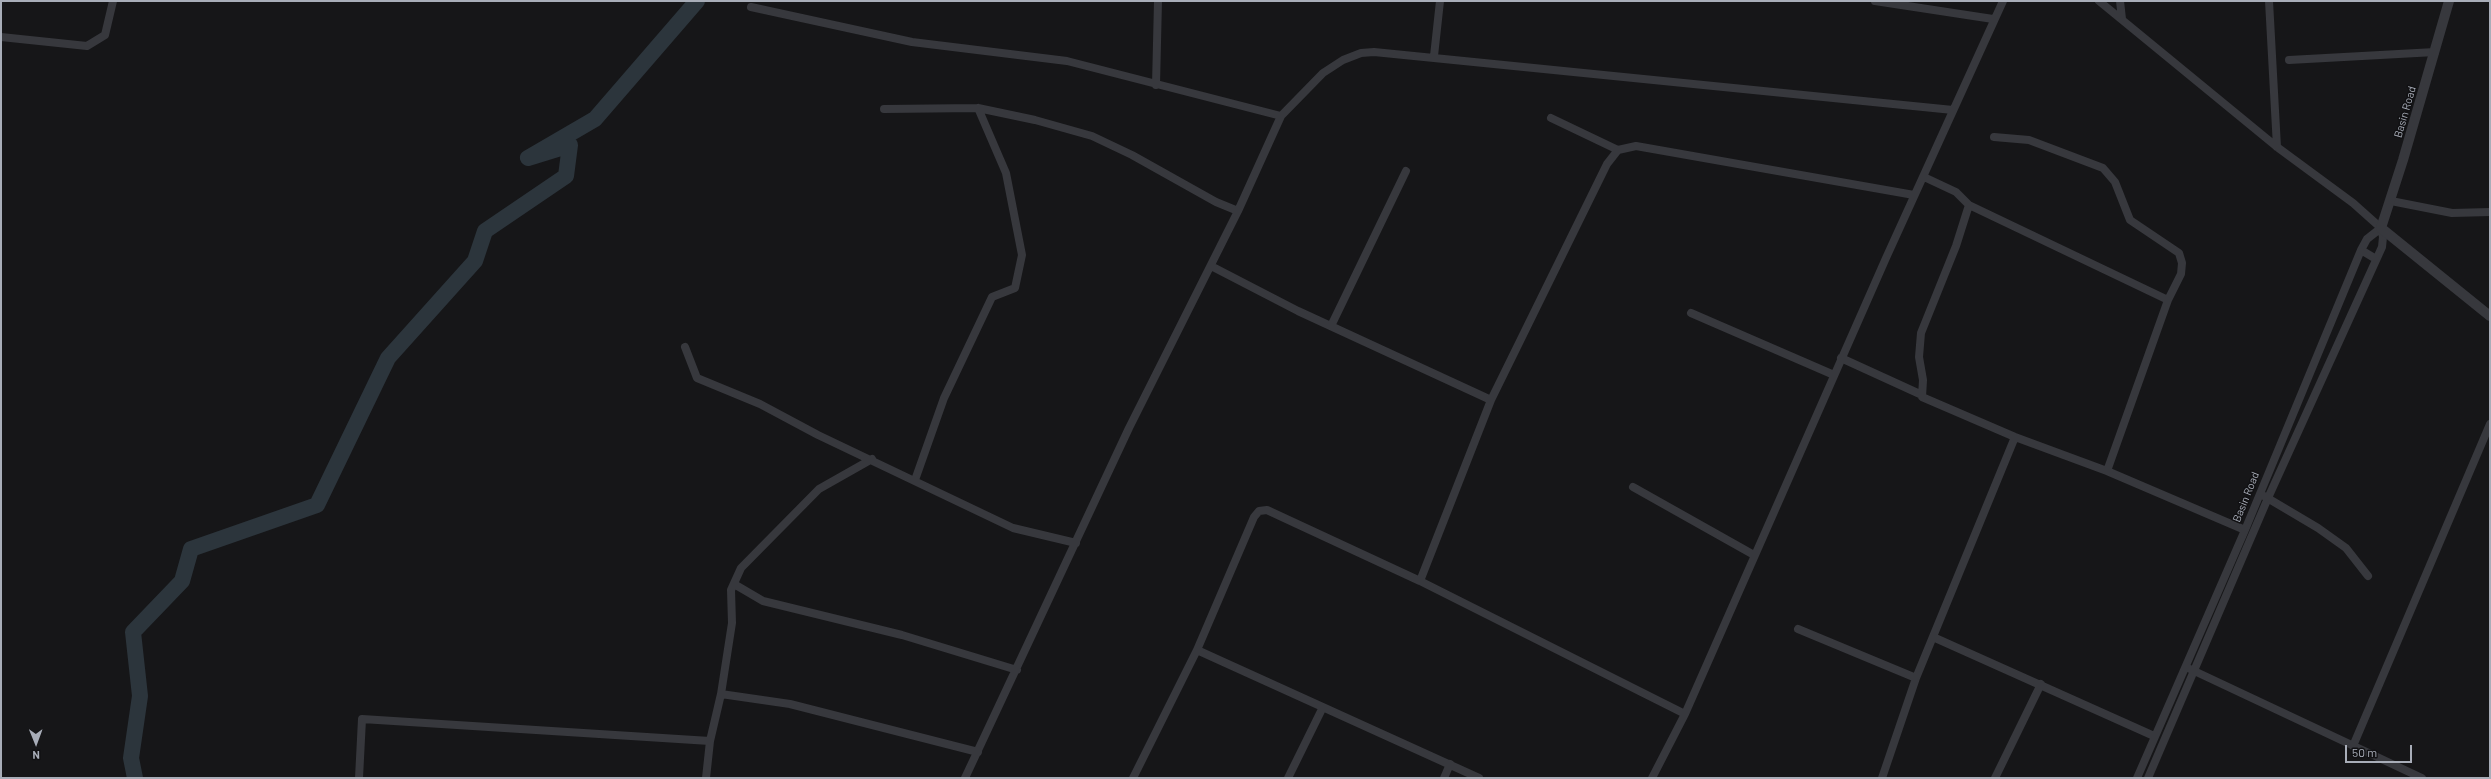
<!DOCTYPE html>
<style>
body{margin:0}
#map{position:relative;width:2491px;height:779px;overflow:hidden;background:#161618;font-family:Barlow,sans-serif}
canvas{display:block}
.frame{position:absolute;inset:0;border:2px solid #a8adb8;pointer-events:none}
.north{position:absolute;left:16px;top:723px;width:40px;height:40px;-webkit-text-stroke:3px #111113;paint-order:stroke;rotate:179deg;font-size:11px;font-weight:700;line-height:16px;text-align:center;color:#a8adb8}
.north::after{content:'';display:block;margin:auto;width:14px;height:18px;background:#a8adb8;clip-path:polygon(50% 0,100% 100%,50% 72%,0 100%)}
.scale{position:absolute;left:2345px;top:745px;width:67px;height:18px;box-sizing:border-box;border:2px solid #a8adb8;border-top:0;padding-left:5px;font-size:12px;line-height:14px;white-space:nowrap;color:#a8adb8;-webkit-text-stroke:3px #111113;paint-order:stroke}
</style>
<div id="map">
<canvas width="2491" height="779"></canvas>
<div class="frame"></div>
<div class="north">N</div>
<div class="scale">50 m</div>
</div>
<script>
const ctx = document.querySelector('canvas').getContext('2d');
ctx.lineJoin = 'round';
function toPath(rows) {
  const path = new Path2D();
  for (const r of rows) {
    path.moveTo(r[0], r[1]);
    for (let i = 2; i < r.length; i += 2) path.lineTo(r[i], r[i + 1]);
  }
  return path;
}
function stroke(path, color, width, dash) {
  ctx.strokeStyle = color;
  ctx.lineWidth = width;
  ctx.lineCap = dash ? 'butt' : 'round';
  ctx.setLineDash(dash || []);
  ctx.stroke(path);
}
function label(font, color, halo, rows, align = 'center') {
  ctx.font = font + ' Barlow,sans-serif';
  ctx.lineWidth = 3;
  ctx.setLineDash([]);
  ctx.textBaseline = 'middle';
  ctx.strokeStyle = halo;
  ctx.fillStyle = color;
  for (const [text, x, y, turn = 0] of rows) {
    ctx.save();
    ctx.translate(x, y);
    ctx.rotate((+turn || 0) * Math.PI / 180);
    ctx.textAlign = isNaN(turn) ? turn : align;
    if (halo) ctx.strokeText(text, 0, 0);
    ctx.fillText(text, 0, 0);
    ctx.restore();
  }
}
stroke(toPath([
 [135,778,131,758,140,696,133,632,182,581,191,549,317,505,388,358,475,261,485,231,566,176,570,145,528,158,595,119,697,1]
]), '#2c353c', 16);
stroke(toPath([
 [1875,1,1993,19],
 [2099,1,2277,147,2353,203,2381,228],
 [2120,1,2122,19],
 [2269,1,2277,147],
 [751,7,912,42,1067,61,1281,116],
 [1,37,87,46,105,35,113,1],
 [1434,56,1440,1],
 [2289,60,2435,52],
 [1156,85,1158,1],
 [884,109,978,108,1035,120,1092,136,1132,155,1216,202,1238,211],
 [1551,118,1618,150],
 [1994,137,2029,140,2103,168,2115,182,2130,220,2179,253,2182,263,2181,274,2168,300,2107,471],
 [1924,177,1956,192,1969,205,2168,300],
 [2391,201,2452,213,2490,212],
 [1969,205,1956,246,1921,333,1919,357,1923,380,1922,397,2015,437,2107,471,2245,530],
 [2361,250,2376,259],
 [1211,266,1298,311,1491,400],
 [1691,313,1834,375],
 [1331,326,1406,171],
 [685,347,697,378,760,404,818,435,1013,528,1076,543],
 [1841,358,1922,395],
 [915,480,944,398,992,297,1015,288,1022,255,1006,173,978,108],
 [1633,487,1754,555],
 [2264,496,2318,528,2346,548,2368,576],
 [1420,581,1491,400,1607,164,1618,150,1636,146,1914,195],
 [734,584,763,601,902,635,1017,670],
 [1798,629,1916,678],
 [1933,637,2154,736],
 [1197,650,1479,778],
 [2190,669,2422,778],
 [721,694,790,704,978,752],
 [2353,746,2490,424],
 [359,778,362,719,710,741],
 [706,778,710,741,721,694,732,623,731,590,741,568,819,489,872,459],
 [965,778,1129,428,1238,211,1281,116,1323,73,1343,60,1361,53,1374,52,1953,110],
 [1133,778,1197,650,1254,517,1259,511,1267,510,1420,581,1685,714],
 [1288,778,1323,707],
 [1444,778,1450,764],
 [1652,778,1685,714,1886,258,2003,1],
 [1882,778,1916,678,2015,437],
 [1995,778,2041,684],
 [2137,778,2245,530,2361,250,2367,239,2381,228],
 [2148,778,2268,498,2382,247,2383,237,2381,228]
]), '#37383d', 8);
stroke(toPath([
 [2449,1,2403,160,2381,228,2490,316]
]), '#37383d', 10);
label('11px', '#a8adb8', '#111113', [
 ["Basin Road",2405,112,-74],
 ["Basin Road",2246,497,-68]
]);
</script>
